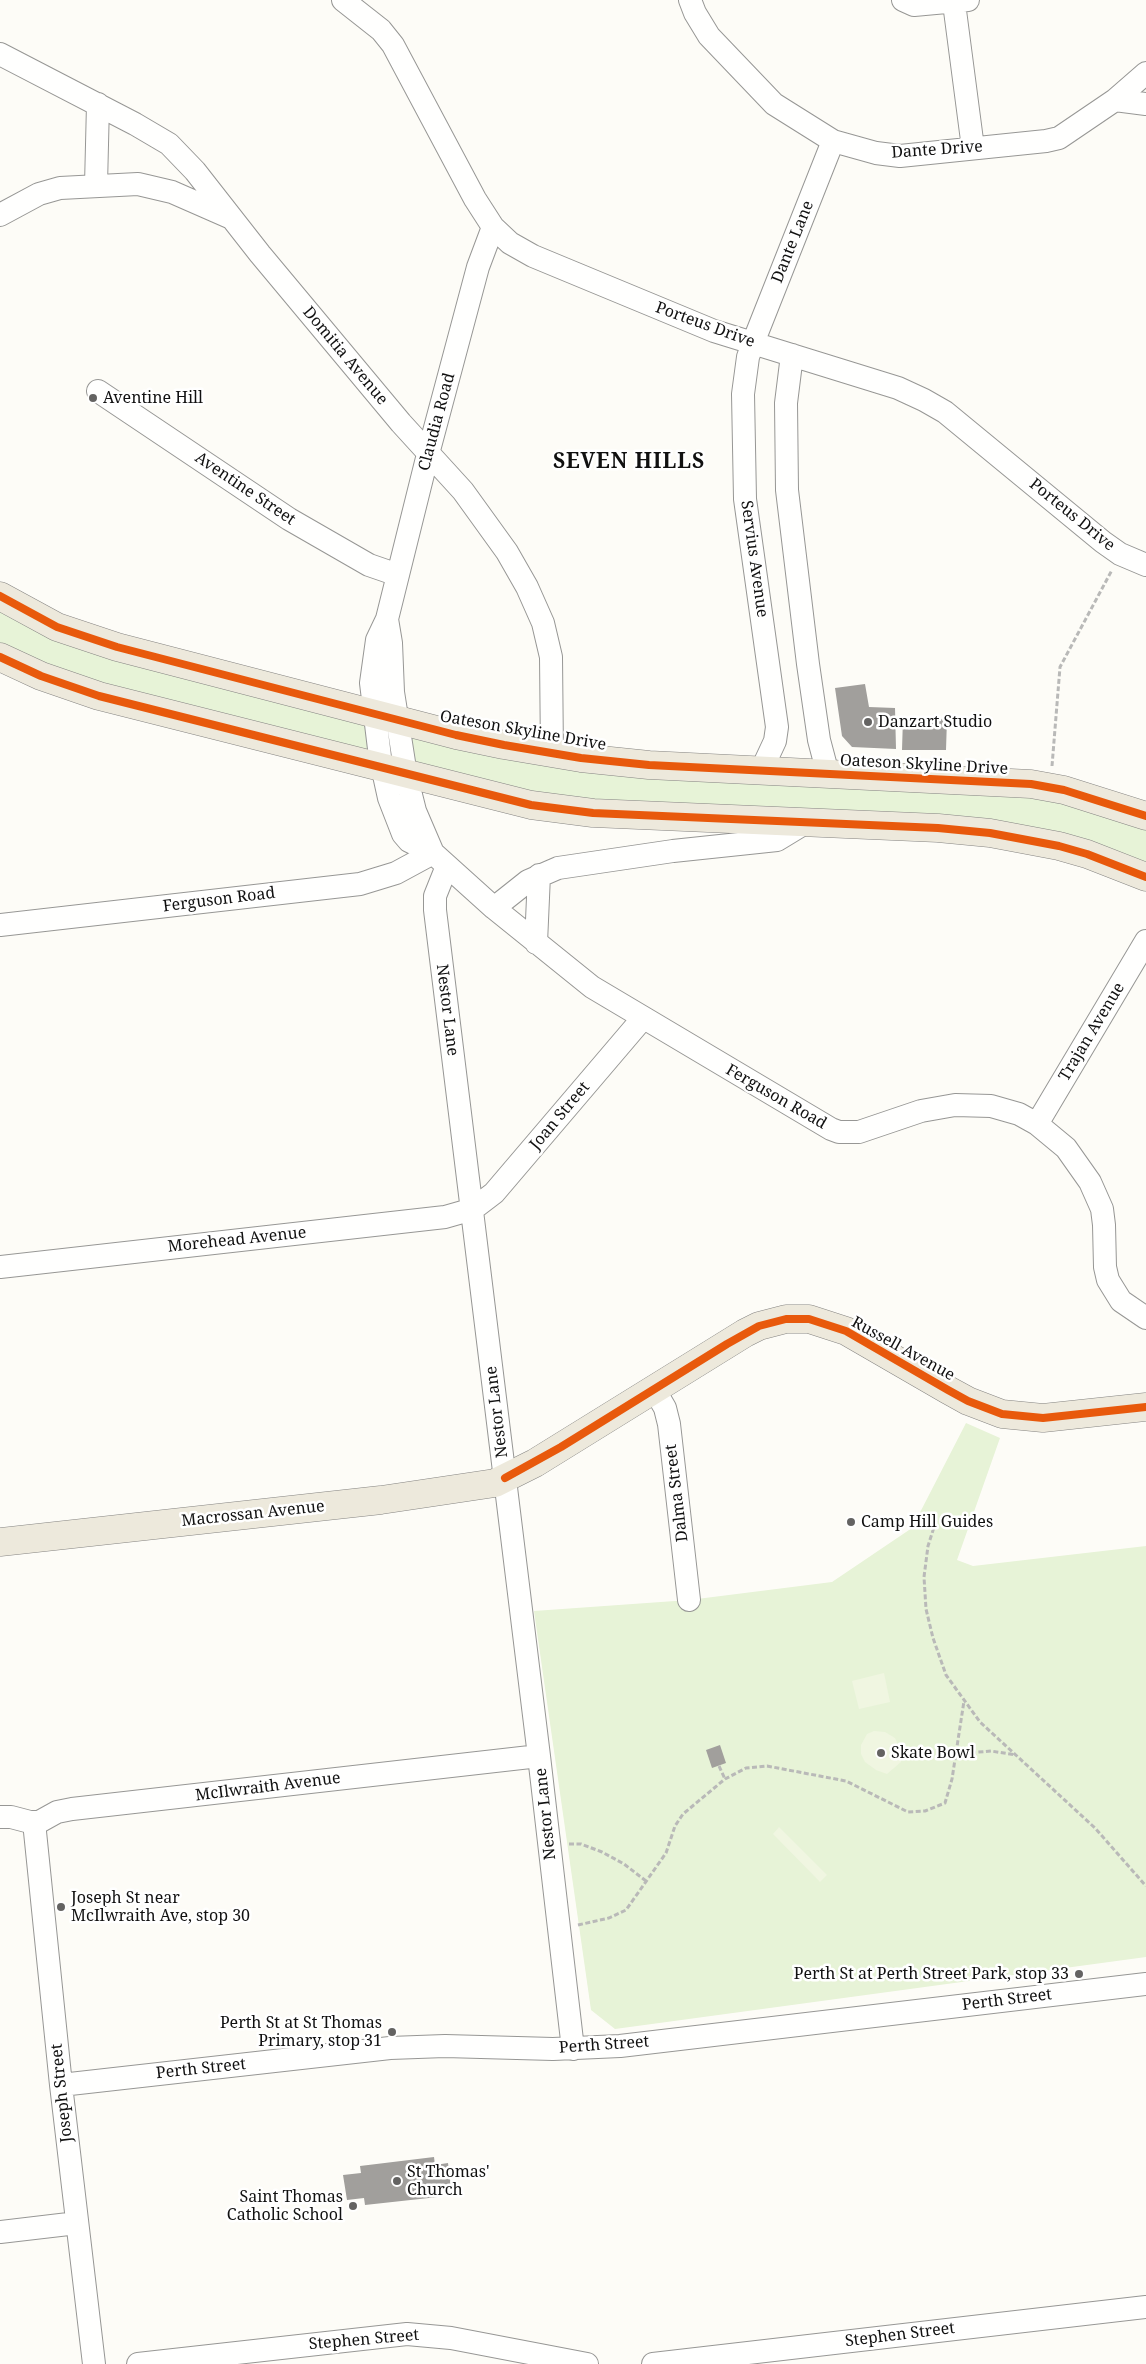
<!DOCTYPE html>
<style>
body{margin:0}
canvas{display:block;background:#fdfcf7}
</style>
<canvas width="1146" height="2364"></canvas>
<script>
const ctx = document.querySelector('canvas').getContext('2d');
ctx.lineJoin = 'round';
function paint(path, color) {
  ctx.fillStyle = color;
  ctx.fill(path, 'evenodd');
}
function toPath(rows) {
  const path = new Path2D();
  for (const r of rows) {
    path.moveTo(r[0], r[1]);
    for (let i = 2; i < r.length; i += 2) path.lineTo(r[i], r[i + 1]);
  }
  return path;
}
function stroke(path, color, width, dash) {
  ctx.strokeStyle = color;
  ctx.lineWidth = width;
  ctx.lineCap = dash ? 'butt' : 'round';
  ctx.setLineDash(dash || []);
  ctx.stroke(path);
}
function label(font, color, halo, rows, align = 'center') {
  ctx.font = font + ' "Noto Serif",serif';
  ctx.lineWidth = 5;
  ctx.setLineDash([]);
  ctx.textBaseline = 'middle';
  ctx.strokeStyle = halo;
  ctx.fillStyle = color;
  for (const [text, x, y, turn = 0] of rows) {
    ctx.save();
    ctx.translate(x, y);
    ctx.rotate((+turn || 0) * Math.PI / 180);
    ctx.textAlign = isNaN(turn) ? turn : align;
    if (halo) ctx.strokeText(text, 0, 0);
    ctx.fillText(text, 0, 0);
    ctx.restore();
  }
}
paint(toPath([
 [0,602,367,717,371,749,362,752,127,699,0,652],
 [409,737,1031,789,1146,822,1146,871,1091,848,592,807,415,771],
 [966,1423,1000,1438,957,1560,973,1566,1146,1546,1146,1957,615,2029,591,2010,534,1611,689,1600,832,1582,912,1528]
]), '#e7f3d7');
paint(toPath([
 [884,1673,890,1702,859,1709,852,1681],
 [874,1731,885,1732,895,1738,901,1751,901,1762,887,1774,876,1770,865,1762,861,1754,861,1745,867,1734],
 [779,1827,827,1875,820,1882,773,1834]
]), '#f0f6e1');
paint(toPath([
 [865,684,869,707,895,708,896,749,852,747,842,736,835,688],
 [903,718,947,719,946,750,902,750],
 [720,1745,726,1763,712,1768,706,1750],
 [434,2157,435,2165,448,2163,451,2187,437,2189,438,2197,365,2205,364,2198,347,2200,343,2175,361,2173,360,2166]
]), '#a19f9c');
const minor = toPath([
 [343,0,381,30,393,45,475,199,493,227,510,243,533,256,714,331,898,388,924,400,945,412,1103,542,1120,554,1146,565],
 [690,0,695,13,709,36,774,104,833,141,876,153,900,156,1046,141,1059,138,1115,100,1146,104],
 [903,0,914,5,968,0],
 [954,3,973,148],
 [0,54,135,124,169,144,195,171,260,254,401,423,463,491,507,552,527,587,543,623,551,657,552,754],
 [1115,100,1146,73],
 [96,185,98,104],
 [0,215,39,194,60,188,138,184,172,192,229,217],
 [493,227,478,267,428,454,387,619,377,640,371,683,380,757,389,798,403,834,409,841,433,853,494,908,592,987,831,1129,839,1132,859,1132,921,1111,955,1105,991,1106,1019,1114,1037,1124,1066,1148,1090,1182,1102,1209,1104,1225,1105,1267,1108,1280,1121,1301,1146,1318],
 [792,355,786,403,787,490,808,664,819,740,828,774],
 [98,391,289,519,369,565,398,575],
 [387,619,391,643,393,692,406,775,415,811,433,853],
 [761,771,775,741,777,727,745,499,743,394,748,357,753,343,833,141],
 [447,866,435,896,435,910,539,1756,573,2049],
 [494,908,528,881,558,868,673,851,777,840,805,823],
 [0,925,360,884,396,873,433,853],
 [536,943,539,875],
 [1037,1124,1146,941],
 [0,1267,445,1217,473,1209,494,1193,643,1018],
 [654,1389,665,1408,669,1424,689,1600],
 [0,1817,11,1817,30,1822,39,1822,57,1812,72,1809,539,1756],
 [34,1822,61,2085,94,2364],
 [61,2085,390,2048,445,2046,553,2049,620,2046,1146,1984],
 [0,2232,77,2223],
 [138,2364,407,2334,451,2338,587,2364],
 [653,2364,1146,2307]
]);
const major = toPath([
 [0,596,57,627,117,647,456,735,504,745,581,758,649,765,1031,784,1064,790,1146,816],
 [0,657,41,676,99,696,531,805,593,813,938,828,990,833,1059,846,1087,854,1146,877],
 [0,1542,381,1500,495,1483,535,1463,745,1333,759,1326,786,1319,809,1319,846,1331,948,1390,968,1401,1002,1414,1043,1418,1146,1407]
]);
stroke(minor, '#979795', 24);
stroke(major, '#858482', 29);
stroke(toPath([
 [1052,766,1060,667,1112,570],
 [936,1521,928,1546,924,1577,926,1609,933,1638,946,1675,980,1722,1095,1828,1146,1886],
 [956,1754,991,1751,1016,1755],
 [719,1766,725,1779],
 [569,1844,581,1844,602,1852,624,1864,646,1881],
 [578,1925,609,1918,626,1910,666,1853,675,1826,683,1814,725,1779,746,1768,767,1766,846,1781,908,1812,925,1811,945,1803,952,1779,964,1701]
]), '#b9b9b8', 3, [5, 2.5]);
stroke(minor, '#fffffe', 22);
stroke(major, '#ede9dc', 28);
stroke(toPath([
 [0,596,57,627,117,647,456,735,504,745,581,758,649,765,1031,784,1064,790,1146,816],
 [0,657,41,676,99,696,531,805,593,813,938,828,990,833,1059,846,1087,854,1146,877],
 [505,1478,561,1447,727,1344,759,1326,786,1319,809,1319,846,1331,948,1390,968,1401,1002,1414,1043,1418,1146,1407]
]), '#e8590c', 8);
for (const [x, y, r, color] of [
 [93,398,5,"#646362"],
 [868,722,5,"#646362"],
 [851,1522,5,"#646362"],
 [881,1753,5,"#646362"],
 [61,1907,5,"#646362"],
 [1079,1974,5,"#646362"],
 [392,2032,5,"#646362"],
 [397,2181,5,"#646362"],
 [353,2206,5,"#646362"]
]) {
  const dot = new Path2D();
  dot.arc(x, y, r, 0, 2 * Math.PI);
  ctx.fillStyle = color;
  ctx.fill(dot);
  stroke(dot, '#fff', 2);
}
label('16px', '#111', '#fff', [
 ["Dante Drive",937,150,-4],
 ["Dante Lane",793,242,-68],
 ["Porteus Drive",705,325,20],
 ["Domitia Avenue",345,356,50],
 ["Claudia Road",437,422,-75],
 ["Aventine Street",245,489,34],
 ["Porteus Drive",1072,515,39],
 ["Servius Avenue",754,559,82],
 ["Oateson Skyline Drive",523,731,10],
 ["Oateson Skyline Drive",924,765,3],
 ["Ferguson Road",219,900,-7],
 ["Nestor Lane",447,1010,83],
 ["Trajan Avenue",1092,1032,-59],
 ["Ferguson Road",776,1097,30],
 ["Joan Street",560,1116,-50],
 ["Morehead Avenue",237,1240,-6],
 ["Russell Avenue",903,1349,29],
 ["Nestor Lane",497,1412,-97],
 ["Dalma Street",677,1493,-97],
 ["Macrossan Avenue",253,1514,-6],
 ["McIlwraith Avenue",268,1787,-7],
 ["Nestor Lane",546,1814,-96],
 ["Perth Street",1007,2000,-7],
 ["Perth Street",604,2045,-4],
 ["Perth Street",201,2069,-6],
 ["Joseph Street",62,2093,-96],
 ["Stephen Street",900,2335,-7],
 ["Stephen Street",364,2340,-5]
]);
label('16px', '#111', '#fff', [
 ["Aventine Hill",103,398],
 ["Danzart Studio",878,722],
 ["Camp Hill Guides",861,1522],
 ["Skate Bowl",891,1753],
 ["Joseph St near",71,1898],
 ["McIlwraith Ave, stop 30",71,1916],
 ["Perth St at Perth Street Park, stop 33",1069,1974,"right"],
 ["Perth St at St Thomas",382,2023,"right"],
 ["Primary, stop 31",382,2041,"right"],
 ["St Thomas'",407,2172],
 ["Church",407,2190],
 ["Saint Thomas",343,2197,"right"],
 ["Catholic School",343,2215,"right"]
], 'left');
ctx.letterSpacing = '1px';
label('bold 21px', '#111', '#fff', [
 ["SEVEN HILLS",629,462]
]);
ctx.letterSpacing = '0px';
</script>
